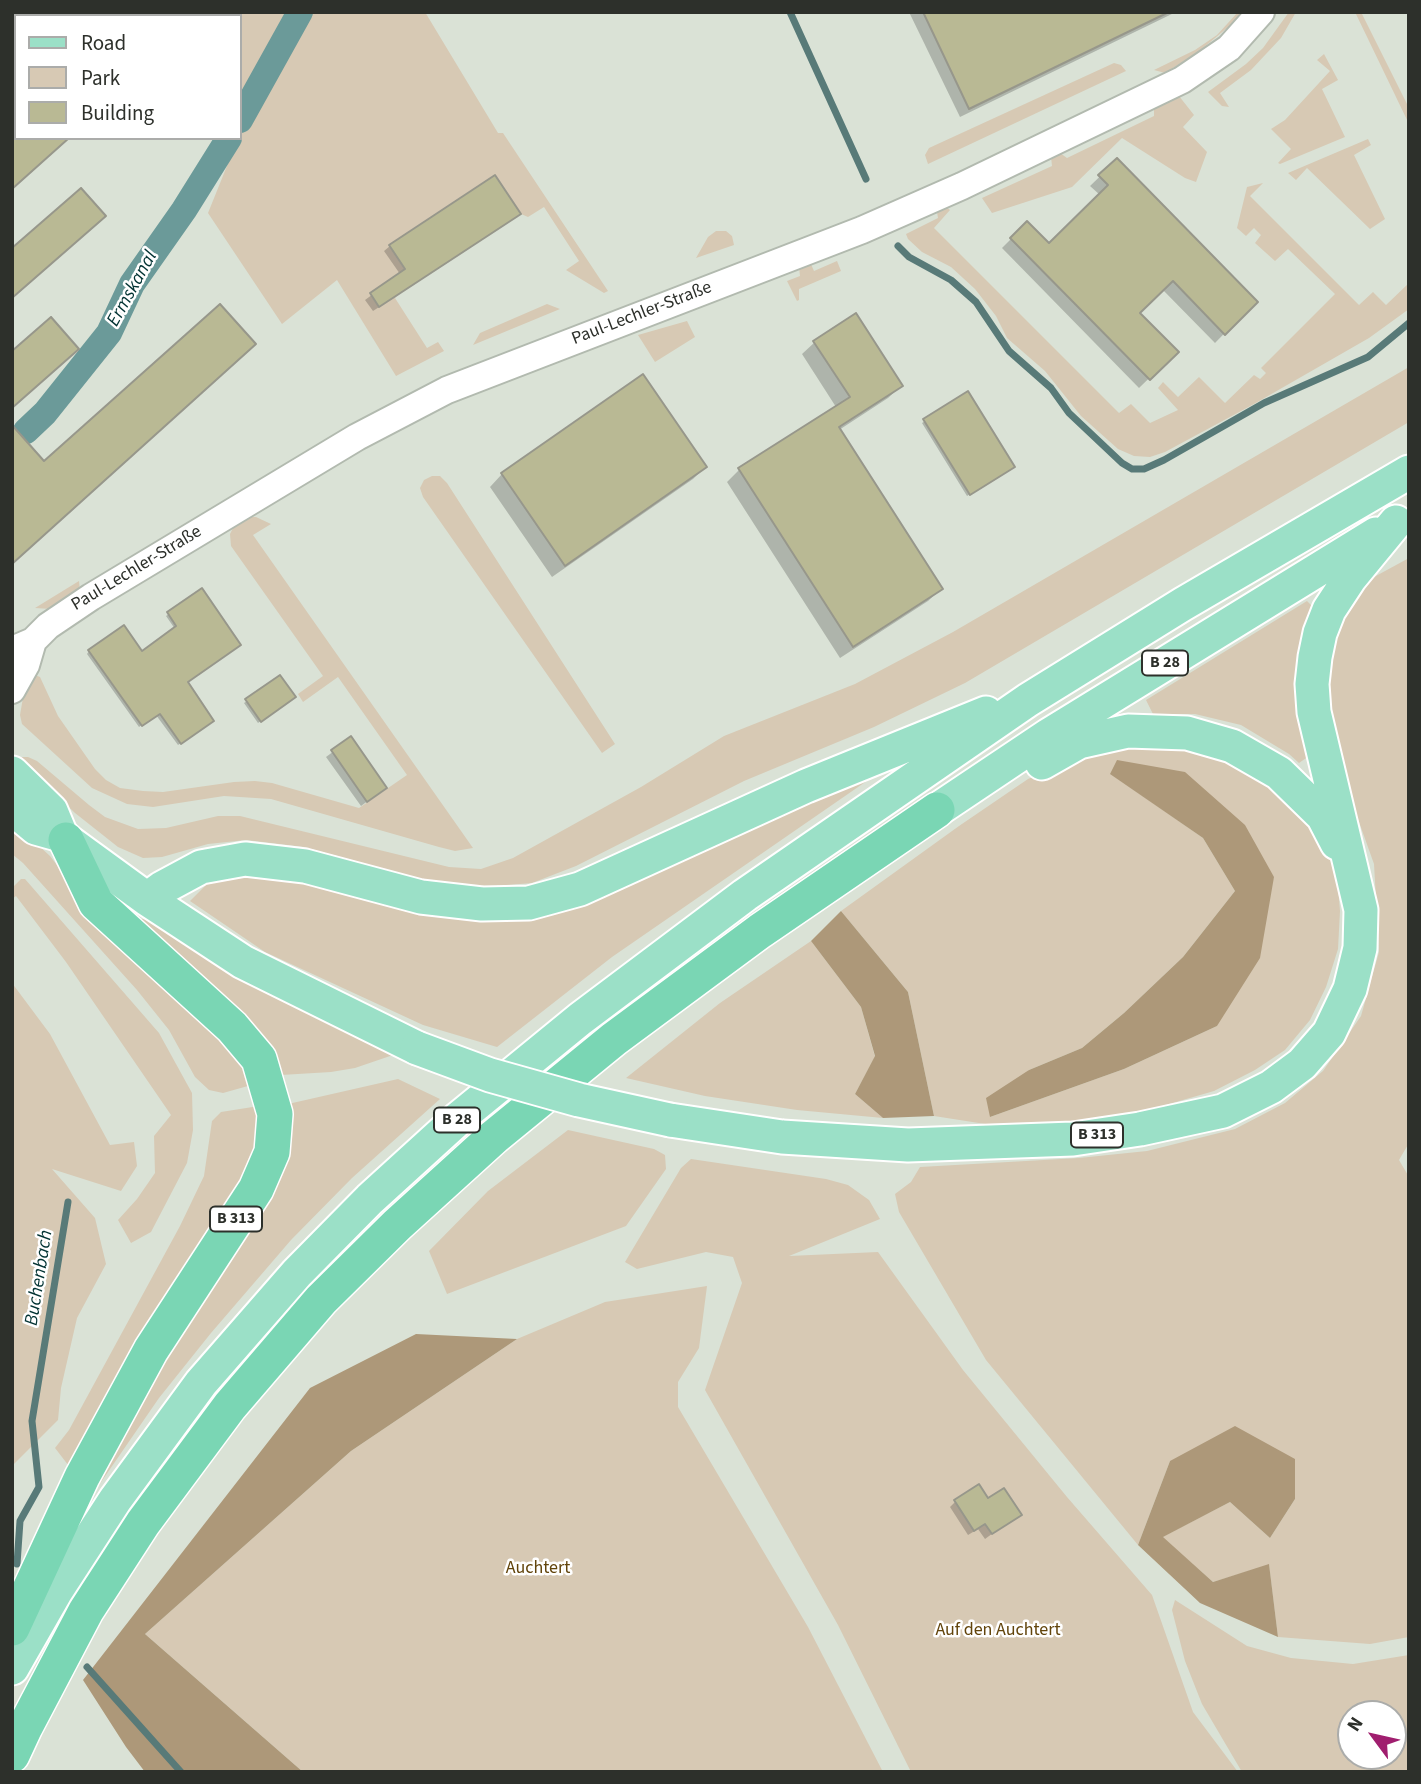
<!DOCTYPE html>
<meta charset="utf-8">
<style>
body{margin:0}
#map{position:relative;width:1421px;height:1784px;overflow:hidden;background:#dae2d6;font-family:"Source Sans 3",sans-serif}
canvas{display:block}
.frame{position:absolute;inset:0;border:14px solid #2d302b;pointer-events:none}
.legend{position:absolute;left:14px;top:14px;width:228px;height:126px;box-sizing:border-box;background:#fff;border:2px solid #abacaa;margin:0;padding:9px 12px;list-style:none;font-size:21px;color:#2d302b}
.legend li{display:flex;align-items:center;gap:14px;height:35px}
.legend b{width:35px;border:2px solid #abacaa}
.north{position:absolute;left:1337px;top:1700px;width:70px;height:70px;box-sizing:border-box;background:#fff;border:2px solid #abacaa;border-radius:50%;rotate:303deg;font-size:19px;font-weight:700;line-height:28px;text-align:center;color:#2d302b}
.north::after{content:'';display:block;margin:auto;width:24px;height:32px;background:#a01e6f;clip-path:polygon(50% 0,100% 100%,50% 72%,0 100%)}
</style>
<div id="map">
<canvas width="1421" height="1784"></canvas>
<div class="frame"></div>
<ul class="legend">
<li><b style="height:9px;background:#9be0c7"></b>Road</li>
<li><b style="height:19px;background:#d7c9b4"></b>Park</li>
<li><b style="height:19px;background:#b9b994"></b>Building</li>
</ul>
<div class="north">N</div>
</div>
<script>
const ctx = document.querySelector('canvas').getContext('2d');
ctx.lineJoin = 'round';
function paint(path, color) {
  ctx.fillStyle = color;
  ctx.fill(path, 'evenodd');
}
function toPath(rows) {
  const path = new Path2D();
  for (const r of rows) {
    path.moveTo(r[0], r[1]);
    for (let i = 2; i < r.length; i += 2) path.lineTo(r[i], r[i + 1]);
  }
  return path;
}
function stroke(path, color, width, dash) {
  ctx.strokeStyle = color;
  ctx.lineWidth = width;
  ctx.lineCap = dash ? 'butt' : 'round';
  ctx.setLineDash(dash || []);
  ctx.stroke(path);
}
function label(font, color, halo, rows, align = 'center') {
  ctx.font = font + ' "Source Sans 3",sans-serif';
  ctx.lineWidth = 5;
  ctx.setLineDash([]);
  ctx.textBaseline = 'middle';
  ctx.strokeStyle = halo;
  ctx.fillStyle = color;
  for (const [text, x, y, turn = 0] of rows) {
    ctx.save();
    ctx.translate(x, y);
    ctx.rotate((+turn || 0) * Math.PI / 180);
    ctx.textAlign = isNaN(turn) ? turn : align;
    if (halo) ctx.strokeText(text, 0, 0);
    ctx.fillText(text, 0, 0);
    ctx.restore();
  }
}
paint(toPath([
 [113,12,425,12,498,133,503,133,608,291,604,293,566,270,579,261,544,207,528,217,521,214,495,175,389,245,405,269,388,280,398,295,395,298,427,348,438,342,444,351,396,376,337,280,282,324,208,213,231,156,217,138,240,138,240,16,116,16],
 [1238,12,1241,12,1233,23,1197,53,1165,73,1154,70,1195,50,1217,35],
 [1289,12,1296,12,1281,38,1251,70,1220,93,1229,107,1222,106,1208,92,1246,64,1263,48],
 [1355,12,1361,12,1409,108,1409,124],
 [1324,54,1338,80,1322,89,1345,137,1280,164,1278,163,1291,149,1271,129,1285,120,1330,71,1317,60],
 [1114,63,1121,65,1126,71,928,164,925,155,929,148],
 [1175,96,1179,96,1194,115,1183,127,1207,152,1196,182,1185,178,1122,138,1072,187,992,213,982,198,1052,166,1051,157,1060,153,1067,158,1154,116,1154,107],
 [1368,139,1371,145,1354,155,1385,219,1370,229,1307,168,1296,180,1288,173],
 [1263,183,1250,196,1359,305,1373,292,1386,305,1409,283,1409,309,1369,338,1254,404,1165,452,1150,457,1134,456,1118,449,1081,416,1045,371,1007,338,996,316,975,289,951,267,922,252,908,239,906,234,938,218,937,212,943,204,950,210,934,228,1119,413,1131,404,1150,423,1178,410,1158,388,1163,382,1178,397,1199,377,1225,403,1254,375,1260,379,1266,373,1261,368,1335,294,1288,249,1275,261,1255,243,1261,235,1254,228,1246,236,1237,228,1247,187],
 [716,231,726,231,732,236,734,245,696,258,708,237],
 [837,261,841,271,799,289,799,300,797,301,787,281,800,276,799,267,810,262,814,271],
 [547,304,560,309,473,345,480,333],
 [687,321,695,337,655,362,638,335],
 [1409,367,1409,422,965,683,874,727,744,781,576,866,532,883,484,887,438,884,304,847,246,840,208,844,162,857,143,858,118,847,75,813,21,761,22,757,28,757,37,761,89,805,105,817,138,829,166,828,218,816,240,816,449,867,481,869,513,858,641,787,724,736,855,684,953,632],
 [432,476,440,476,447,483,615,744,602,753,423,497,420,488,424,480],
 [245,517,256,517,271,524,253,535,473,848,455,851,439,847,271,799,224,796,153,807,127,804,92,788,22,724,20,715,25,686,35,675,40,677,58,716,95,769,106,780,120,788,143,791,163,792,234,782,255,781,272,783,359,808,407,775,338,677,303,702,298,694,323,676,231,546,230,534,235,524],
 [1409,558,1409,1143,1399,1160,1409,1177,1409,1637,1370,1644,1278,1637,1269,1565,1213,1582,1162,1537,1230,1502,1270,1538,1295,1499,1170,1461,1138,1545,986,1360,899,1212,895,1194,911,1182,920,1167,1079,1158,1147,1151,1235,1129,1285,1103,1323,1071,1361,1016,1379,952,1374,864,1338,763,1324,682,1337,623,1363,583],
 [79,581,80,591,51,609,35,608],
 [1307,601,1315,609,1309,756,1299,763,1289,754,1241,725,1195,714,1153,714,1146,700],
 [1159,741,1227,755,1269,782,1314,823,1337,875,1340,911,1338,949,1326,987,1310,1020,1285,1050,1255,1070,1214,1091,1138,1113,1073,1121,998,1126,934,1116,908,992,841,911,959,826,1028,779,1086,754],
 [1110,773,1274,877,1217,1026,1124,1069,990,1117,1029,1070,1082,1048,1124,1013,1183,957,1235,891,1203,838],
 [874,776,612,957,497,1047,423,1025,265,952,190,901,211,880,246,873,305,878,478,917],
 [12,821,50,856,82,898,223,1029,255,1084,223,1093,209,1090,195,1077,169,1030,137,990,23,863,12,854],
 [21,879,25,879,159,1033,192,1093,193,1130,187,1163,151,1232,131,1243,118,1220,137,1199,155,1173,154,1136,171,1115,66,962,16,896,12,899,12,888],
 [142,919,149,920,241,980,393,1055,355,1068,331,1072,281,1075,268,1042,242,1011,146,930,141,924],
 [811,941,861,1007,875,1057,855,1094,883,1118,797,1110,705,1096,626,1078,720,1003],
 [12,983,50,1034,110,1145,134,1142,137,1166,121,1191,52,1169,95,1218,106,1264,77,1318,61,1388,58,1420,12,1466],
 [398,1079,440,1099,352,1178,291,1240,211,1333,159,1398,88,1501,288,1104],
 [259,1106,256,1155,72,1470,55,1448,69,1430,180,1226,204,1176,212,1121,221,1112],
 [568,1130,654,1149,665,1155,666,1169,626,1226,447,1294,429,1251,488,1191],
 [691,1159,826,1179,848,1185,869,1200,880,1219,789,1256,878,1252,963,1370,1067,1497,1152,1595,1193,1712,1238,1772,911,1772,838,1625,705,1390,742,1283,733,1257,706,1252,637,1269,625,1262,681,1168],
 [707,1286,699,1348,678,1382,678,1407,808,1627,883,1772,303,1772,145,1634,351,1451,517,1339,605,1302],
 [1175,1600,1247,1646,1291,1658,1353,1664,1409,1655,1409,1772,1242,1772,1202,1704,1185,1661,1172,1610],
 [1351,1714,1393,1714,1393,1756,1351,1756]
]), '#d7c9b4');
paint(toPath([
 [1117,760,1185,772,1245,825,1274,877,1260,958,1217,1026,1124,1069,990,1117,986,1098,1029,1070,1082,1048,1124,1013,1183,957,1235,891,1203,838,1110,774],
 [841,911,908,992,934,1116,883,1118,855,1094,875,1056,861,1007,811,941],
 [416,1334,517,1339,351,1451,145,1634,303,1772,145,1772,126,1747,83,1680,310,1388],
 [1235,1426,1295,1459,1295,1499,1270,1538,1230,1502,1163,1537,1213,1582,1269,1564,1278,1637,1200,1603,1138,1545,1170,1461]
]), '#ad9879');
paint(toPath([
 [12,12,86,12,90,16,16,16,16,53,12,49],
 [909,12,1176,12,960,117],
 [16,62,16,138,12,188,12,65],
 [1117,160,1255,302,1215,343,1162,289,1138,313,1176,352,1139,388,1002,248,1027,223,1049,245,1100,195,1090,186],
 [513,219,373,311,365,300,400,274,384,251,390,246],
 [815,342,901,386,888,398,839,430,941,589,928,601,840,658,727,482,739,470,836,407,802,354],
 [968,393,1011,469,967,496,922,423],
 [705,467,693,479,552,577,490,487,502,474],
 [201,591,186,683,210,723,178,745,156,715,139,727,87,654,89,651,141,653,175,629,166,616],
 [291,699,258,723,244,703,247,701],
 [350,739,385,788,361,806,326,757],
 [955,1502,1019,1514,985,1539,978,1529,968,1535,950,1507]
]), '#0003');
stroke(toPath([
 [790,12,866,179],
 [898,246,909,257,951,280,976,302,1009,351,1051,388,1069,413,1122,463,1132,469,1144,469,1164,460,1264,403,1368,357,1409,323],
 [17,1564,20,1521,39,1487,32,1421,68,1202],
 [87,1667,181,1772]
]), '#587a78', 7);
stroke(toPath([
 [240,120,300,12],
 [26,431,45,413,109,333,132,284,184,210,229,138]
]), '#6b9a99', 26);
const building = toPath([
 [923,12,1169,12,969,109,923,12],
 [12,138,69,138,12,189,12,138],
 [1117,158,1258,302,1225,335,1173,281,1140,313,1179,352,1150,380,1010,238,1027,221,1049,243,1108,185,1098,175,1117,158],
 [495,175,521,214,379,307,370,293,405,269,389,245,495,175],
 [81,188,106,216,12,298,12,248,81,188],
 [220,304,256,344,12,564,12,425,44,461,220,304],
 [856,313,903,386,839,427,943,589,853,647,738,468,850,397,813,341,856,313],
 [51,317,79,349,12,408,12,351,51,317],
 [643,374,707,467,565,566,501,473,643,374],
 [968,391,1015,467,970,495,923,419,968,391],
 [202,588,241,645,188,682,214,721,181,744,160,714,142,726,88,650,124,625,142,651,176,626,167,612,202,588],
 [280,675,296,697,261,722,245,699,280,675],
 [351,736,387,788,367,802,331,750,351,736],
 [979,1484,988,1498,1004,1488,1022,1515,992,1534,985,1524,974,1531,954,1500,979,1484]
]);
paint(building, '#b9b994');
stroke(building, '#97978b', 2);
const tertiary = toPath([
 [12,650,33,641,48,626,91,597,357,437,447,390,862,230,962,186,1182,80,1229,48,1261,12],
 [12,690,26,665,33,641]
]);
const primary = toPath([
 [1042,763,1079,742,1128,731,1187,733,1232,746,1279,773,1323,816,1337,843],
 [12,773,51,811,61,835,66,840,147,899,243,962,417,1048],
 [12,808,36,828,61,835],
 [937,810,1049,735,1376,534],
 [147,899,162,888,201,867,245,859,305,866,421,897,482,904,529,903,580,889,806,786,986,713],
 [670,1120,782,1137,908,1145,1073,1139,1140,1129,1223,1111,1271,1087,1302,1064,1329,1033,1350,989,1360,948,1361,910,1314,712,1312,684,1315,657,1320,633,1329,610,1350,578,1396,522],
 [12,1668,56,1591,115,1500,201,1383,297,1273,370,1199,459,1118,580,1019,745,895,1028,700,1183,604,1409,472]
]);
const trunk = toPath([
 [12,1628,82,1477,151,1350,256,1189,272,1152,275,1114,259,1059,232,1027,96,903,66,840],
 [12,1755,25,1727,86,1611,143,1523,230,1406,321,1300,397,1225,494,1137,614,1039,760,931,937,810]
]);
stroke(tertiary, '#b2baaf', 30);
stroke(primary, '#fff', 37);
stroke(trunk, '#fff', 38);
stroke(tertiary, '#fff', 26);
stroke(primary, '#9be0c7', 33);
stroke(trunk, '#7ad6b4', 35);
const primaryBridge = toPath([
 [417,1048,490,1075,579,1100,670,1120]
]);
stroke(primaryBridge, '#fff', 37, []);
stroke(primaryBridge, '#9be0c7', 33);
for (const [x, y, w] of [
 [1165,663,46],
 [457,1120,46],
 [1097,1135,52],
 [236,1219,52]
]) {
  const box = new Path2D();
  box.roundRect(x - w / 2, y - 12.5, w, 25, 5);
  ctx.fillStyle = '#fff';
  ctx.fill(box);
  stroke(box, '#2d302b', 2);
}
label('bold 16px', '#2d302b', null, [
 ["B 28",1165,663],
 ["B 28",457,1120],
 ["B 313",1097,1135],
 ["B 313",236,1219]
]);
label('18px', '#2d302b', '#fff', [
 ["Paul-Lechler-Straße",642,314,-21],
 ["Paul-Lechler-Straße",137,569,-31]
]);
label('18px', '#62440b', '#fff', [
 ["Auchtert",538,1569],
 ["Auf den Auchtert",998,1631]
]);
label('italic 19px', '#013232', '#fff', [
 ["Ermskanal",133,289,-61],
 ["Buchenbach",40,1278,-81]
]);
</script>
